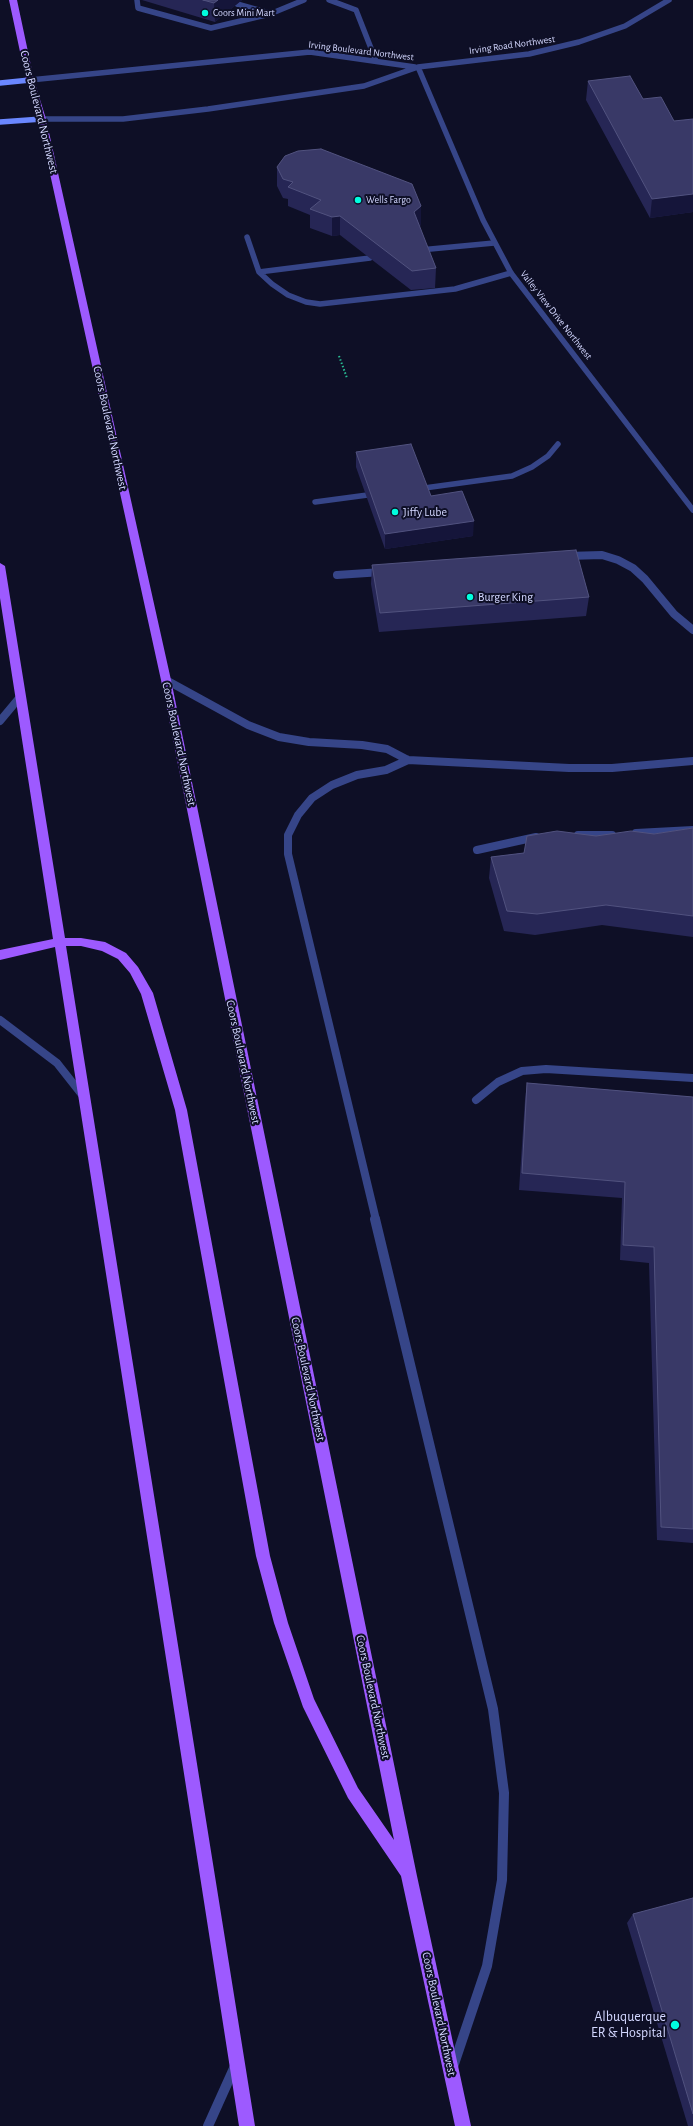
<!DOCTYPE html>
<style>
body{margin:0}
canvas{display:block;background:#0e0f26}
</style>
<canvas width="693" height="2126"></canvas>
<script>
const ctx = document.querySelector('canvas').getContext('2d');
ctx.lineJoin = 'round';
function toPath(rows) {
  const path = new Path2D();
  for (const r of rows) {
    path.moveTo(r[0], r[1]);
    for (let i = 2; i < r.length; i += 2) path.lineTo(r[i], r[i + 1]);
  }
  return path;
}
function stroke(path, color, width, dash) {
  ctx.strokeStyle = color;
  ctx.lineWidth = width;
  ctx.lineCap = dash ? 'butt' : 'round';
  ctx.setLineDash(dash || []);
  ctx.stroke(path);
}
function paint(path, color) {
  ctx.fillStyle = color;
  ctx.fill(path, 'evenodd');
}
function label(font, color, halo, rows, align = 'center') {
  ctx.font = font + ' "Alegreya Sans",sans-serif';
  ctx.lineWidth = 4;
  ctx.setLineDash([]);
  ctx.textBaseline = 'middle';
  ctx.strokeStyle = halo;
  ctx.fillStyle = color;
  for (const [text, x, y, turn = 0] of rows) {
    ctx.save();
    ctx.translate(x, y);
    ctx.rotate((+turn || 0) * Math.PI / 180);
    ctx.textAlign = isNaN(turn) ? turn : align;
    if (halo) ctx.strokeText(text, 0, 0);
    ctx.fillText(text, 0, 0);
    ctx.restore();
  }
}
stroke(toPath([
 [339,356,347,378]
]), '#28bd94', 2, [1.5, 2]);
stroke(toPath([
 [137,0,138,8,211,28,270,14,304,0],
 [329,0,356,10,376,61],
 [237,4,269,13],
 [247,237,259,272,272,284,288,295,306,302,320,304,455,289,511,273],
 [420,250,494,243],
 [259,272,370,258],
 [417,489,512,476,532,467,548,456,558,444],
 [315,502,375,494]
]), '#364588', 5.5);
stroke(toPath([
 [567,556,602,555,618,560,633,568,645,579,674,614,693,630],
 [337,575,382,572],
 [166,680,248,725,279,737,309,742,362,745,387,749,408,760,569,768,612,768,693,761],
 [0,721,20,697],
 [636,833,693,830],
 [578,835,612,835],
 [477,850,536,837],
 [0,1020,57,1063,83,1096],
 [476,1100,498,1082,522,1071,546,1069,693,1078],
 [376,1220,288,854,288,835,298,815,312,798,332,785,357,775,386,770,408,760]
]), '#364588', 8);
stroke(toPath([
 [375,1219,493,1709,504,1793,502,1880,487,1966,453,2067],
 [208,2126,235,2066]
]), '#364588', 10);
stroke(toPath([
 [418,67,483,220,511,273,693,510],
 [30,80,310,52,415,67],
 [42,119,123,119,208,109,364,86,418,67,529,54,579,42,625,26,669,0]
]), '#364588', 5.5);
stroke(toPath([
 [0,83,30,80],
 [0,122,42,119]
]), '#6a87ff', 5.5);
paint(toPath([
 [9,0,17,0,34,80,46,119,171,680,417,1876,471,2126,455,2126,401,1876,348,1798,303,1707,274,1623,256,1556,175,1110,141,994,130,973,118,959,102,951,81,946,66,946,255,2126,239,2126,55,947,0,960,0,950,53,939,0,598,0,563,5,566,65,938,81,938,105,942,126,953,138,967,153,993,187,1110,270,1556,288,1623,314,1699,358,1788,394,1840,161,680,38,119,26,80,9,0]
]), '#9d5aff');
paint(toPath([
 [142,0,242,0,215,22],
 [588,81,643,99,674,121,693,119,693,212,650,218,586,100],
 [277,167,421,206,421,225,419,226,436,268,435,288,411,290,340,235,332,236,310,228,310,215,288,206,288,199,283,198,277,186],
 [356,452,431,496,473,536,385,549,356,467],
 [372,565,589,597,586,616,379,632,371,584],
 [693,828,693,937,602,925,535,935,504,931,489,878,491,857,524,853,596,836,654,834],
 [527,1083,693,1097,693,1543,657,1540,649,1263,620,1260,622,1198,519,1190,525,1100],
 [693,1898,693,2126,688,2126,627,1923,633,1914]
]), '#262655');
paint(toPath([
 [218,0,242,0,215,22,214,3],
 [693,194,693,212,650,218,652,199],
 [421,206,421,225,413,231,414,212],
 [340,216,340,235,332,236,332,217],
 [474,521,473,536,385,549,385,534]
]), '#15153a');
const building = toPath([
 [203,0,218,0,214,3,203,0],
 [630,76,643,99,661,97,674,121,693,119,693,194,652,199,588,81,630,76],
 [321,149,412,184,421,206,414,212,436,268,412,271,340,216,332,217,310,209,321,200,288,187,293,182,283,179,277,167,285,156,298,151,321,149],
 [411,444,431,496,462,491,474,521,385,534,356,452,411,444],
 [576,550,589,597,380,613,372,565,576,550],
 [693,828,693,916,606,905,537,914,507,911,491,857,524,853,527,836,557,831,596,836,631,831,654,834,693,828],
 [527,1083,693,1097,693,1529,661,1527,654,1247,623,1245,625,1182,522,1173,527,1083],
 [693,1898,693,2114,633,1914,693,1898]
]);
paint(building, '#393967');
stroke(building, '#51527f', 1);
for (const [x, y, r, color] of [
 [205,13,4,"#00fedf"],
 [358,200,4,"#00fedf"],
 [395,512,4,"#00fedf"],
 [470,597,4,"#00fedf"],
 [675,2025,5,"#00fedf"]
]) {
  const dot = new Path2D();
  dot.arc(x, y, r, 0, 2 * Math.PI);
  ctx.fillStyle = color;
  ctx.fill(dot);
  stroke(dot, '#0e0f26', 1.5);
}
label('10px', '#d3d7ff', '#0e0f26', [
 ["Coors Mini Mart",213,13],
 ["Wells Fargo",366,200]
], 'left');
label('10px', '#d3d7ff', '#0e0f26', [
 ["Irving Road Northwest",512,45,-8],
 ["Irving Boulevard Northwest",361,51,7],
 ["Valley View Drive Northwest",556,315,52]
]);
label('12px', '#d3d7ff', '#0e0f26', [
 ["Coors Boulevard Northwest",39,112,76],
 ["Coors Boulevard Northwest",110,428,78],
 ["Coors Boulevard Northwest",179,744,78],
 ["Coors Boulevard Northwest",243,1062,78],
 ["Coors Boulevard Northwest",308,1379,78],
 ["Coors Boulevard Northwest",373,1697,78],
 ["Coors Boulevard Northwest",439,2014,78]
]);
label('12px', '#d3d7ff', '#0e0f26', [
 ["Jiffy Lube",403,512],
 ["Burger King",478,597]
], 'left');
label('14px', '#d3d7ff', '#0e0f26', [
 ["Albuquerque",666,2017],
 ["ER & Hospital",666,2033]
], 'right');
</script>
